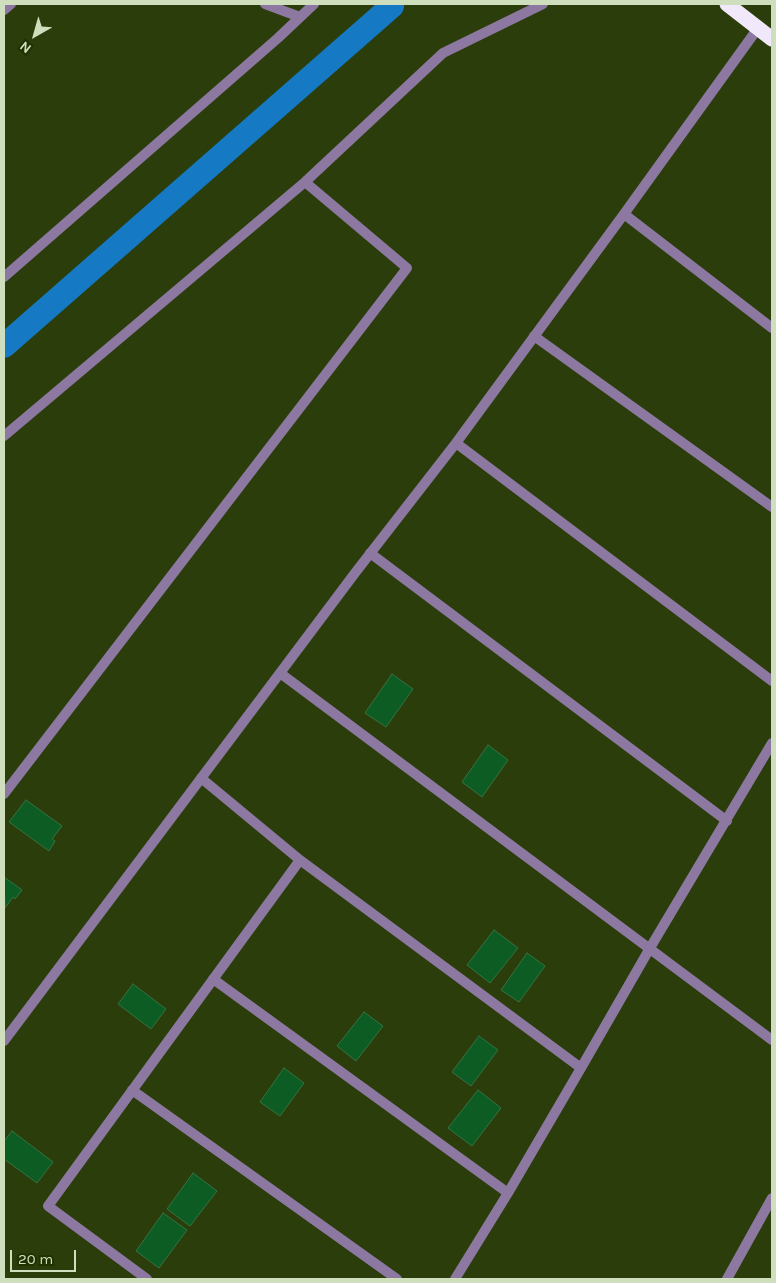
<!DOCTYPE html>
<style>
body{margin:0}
#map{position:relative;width:776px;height:1283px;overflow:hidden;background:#2a3d0a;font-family:Karla,sans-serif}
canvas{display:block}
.frame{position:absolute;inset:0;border:5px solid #cfdfbe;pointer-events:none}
.north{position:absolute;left:10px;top:10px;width:50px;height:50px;-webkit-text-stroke:4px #213200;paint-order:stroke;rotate:218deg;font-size:14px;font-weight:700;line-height:20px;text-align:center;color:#cfdfbe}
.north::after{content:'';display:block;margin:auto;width:18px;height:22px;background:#cfdfbe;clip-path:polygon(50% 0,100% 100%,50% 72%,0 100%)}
.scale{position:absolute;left:10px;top:1250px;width:66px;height:22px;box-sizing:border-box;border:2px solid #cfdfbe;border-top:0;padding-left:6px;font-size:15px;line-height:18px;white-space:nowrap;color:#cfdfbe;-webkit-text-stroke:4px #213200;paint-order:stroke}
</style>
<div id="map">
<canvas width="776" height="1283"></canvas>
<div class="frame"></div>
<div class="north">N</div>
<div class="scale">20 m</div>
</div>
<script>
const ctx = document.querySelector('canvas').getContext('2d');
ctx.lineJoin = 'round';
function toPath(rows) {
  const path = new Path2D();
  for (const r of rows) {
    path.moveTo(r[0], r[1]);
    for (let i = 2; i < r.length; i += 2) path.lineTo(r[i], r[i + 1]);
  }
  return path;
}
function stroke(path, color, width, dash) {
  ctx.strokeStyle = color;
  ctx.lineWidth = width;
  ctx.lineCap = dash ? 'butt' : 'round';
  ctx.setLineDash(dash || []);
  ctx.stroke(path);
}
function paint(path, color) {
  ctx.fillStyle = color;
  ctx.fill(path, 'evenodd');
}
stroke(toPath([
 [4,346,392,6]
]), '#1579c4', 24);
const building = toPath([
 [392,674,413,689,386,727,365,713,392,674],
 [488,745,508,760,482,797,462,782,488,745],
 [26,800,62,826,52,839,55,841,49,851,9,822,26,800],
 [4,877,22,890,15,899,13,897,5,908,4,877],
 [494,930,518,948,490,983,467,965,494,930],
 [527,953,545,966,519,1002,501,990,527,953],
 [133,984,166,1009,151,1029,118,1004,133,984],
 [364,1012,383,1026,356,1061,337,1046,364,1012],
 [479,1036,498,1050,471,1086,452,1072,479,1036],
 [284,1068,304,1083,280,1116,260,1102,284,1068],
 [478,1090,501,1108,472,1146,448,1128,478,1090],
 [12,1131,53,1162,37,1183,4,1159,4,1141,12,1131],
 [193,1173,217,1191,190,1226,167,1209,193,1173],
 [163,1213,187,1230,159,1268,136,1251,163,1213]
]);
paint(building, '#0c5c24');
stroke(building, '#387242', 1);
stroke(toPath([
 [265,4,300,17],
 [4,10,11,4],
 [758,28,624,214,772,328],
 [4,277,278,38,314,4],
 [534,336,772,507],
 [4,436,305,182,443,53,543,4],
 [456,443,772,681],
 [370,553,727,821],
 [280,673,772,1040],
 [201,778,300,860],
 [4,794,407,268,305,182],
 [213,979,508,1193],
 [4,1041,355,573,456,443,624,214],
 [132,1090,397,1279],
 [147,1279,48,1206,300,860,581,1068],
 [455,1279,508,1193,581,1068,650,948,772,743],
 [727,1279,772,1198]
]), '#8d78a1', 10);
stroke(toPath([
 [727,4,772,39]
]), '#f2e8fc', 15);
</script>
